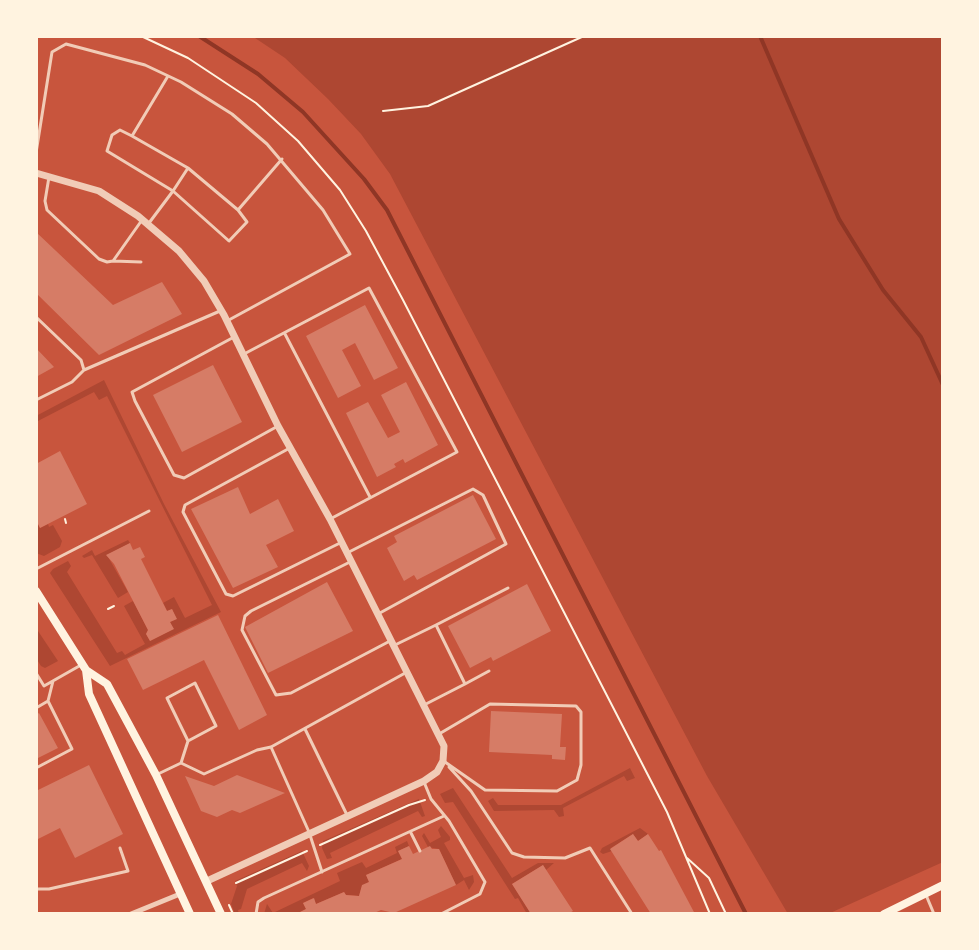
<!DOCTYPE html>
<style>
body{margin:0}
#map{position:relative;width:979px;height:950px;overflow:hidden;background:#c8553d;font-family:"Space Grotesk",sans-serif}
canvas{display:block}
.frame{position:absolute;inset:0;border:38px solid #fff3e0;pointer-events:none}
</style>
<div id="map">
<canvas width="979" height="950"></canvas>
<div class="frame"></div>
</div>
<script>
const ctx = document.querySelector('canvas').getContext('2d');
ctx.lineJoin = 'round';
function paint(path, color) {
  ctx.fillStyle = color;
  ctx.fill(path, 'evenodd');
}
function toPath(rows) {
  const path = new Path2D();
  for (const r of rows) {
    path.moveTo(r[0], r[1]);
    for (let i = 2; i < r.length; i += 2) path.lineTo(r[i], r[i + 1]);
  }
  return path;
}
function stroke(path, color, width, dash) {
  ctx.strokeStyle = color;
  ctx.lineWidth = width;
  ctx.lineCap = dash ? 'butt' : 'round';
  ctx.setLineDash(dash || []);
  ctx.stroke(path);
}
paint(toPath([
 [252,36,943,36,943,862,828,914,788,914,707,776,390,174,361,134,328,99,285,58],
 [104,380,164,504,221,612,110,666,50,573,53,569,68,561,71,566,67,572,117,653,122,651,125,655,145,644,124,606,133,601,148,630,146,634,150,641,173,629,170,622,176,619,172,609,167,611,163,603,174,597,185,618,212,605,107,396,99,400,94,392,36,422,36,416],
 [36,520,40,528,48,524,49,527,53,525,62,541,60,547,44,556,36,553],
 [128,540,130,543,107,555,128,592,118,598,92,555,84,558,82,556,92,550,95,556],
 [36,628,58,661,45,668,41,666,36,658],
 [630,768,635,778,627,781,624,776,563,808,564,816,559,817,554,810,494,811,488,801,493,798,498,805,561,805],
 [453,788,512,878,538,863,554,863,546,870,543,865,512,884,531,914,527,914,518,898,515,899,453,802,445,803,440,794],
 [419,799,425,816,422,817,418,811,330,853,332,858,327,859,322,848,323,841],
 [441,826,450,837,450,840,444,843,464,878,473,875,474,882,469,890,464,880,456,885,439,849,428,847,422,836,424,833,430,843,441,837,438,830],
 [640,828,648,834,638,841,633,834,611,848,612,851,603,854,600,852,602,848],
 [407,841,409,846,398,851,402,859,366,875,369,882,362,886,359,896,346,895,344,892,316,904,313,898,303,903,306,909,296,914,264,914,267,904,273,913,340,881,337,873,362,862,366,868,397,853,395,847],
 [302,851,309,866,307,871,302,863,247,889,241,909,238,910,239,914,235,914,231,904,237,886,235,881]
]), '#ae4732');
stroke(toPath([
 [199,36,258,74,303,112,364,179,387,210,746,914],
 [760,36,839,219,883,290,921,337,943,385]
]), '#8f3625', 4);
paint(toPath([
 [36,232,113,305,162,282,182,314,99,355,36,293],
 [365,305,398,368,374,380,355,343,342,350,361,386,338,398,306,336],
 [36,348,54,367,36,377],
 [213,365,242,422,182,452,153,395],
 [406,382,438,445,405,463,403,459,394,464,396,467,377,477,346,413,368,402,388,438,400,432,381,395],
 [60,451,87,504,40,528,36,520,36,464],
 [238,487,250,514,278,499,294,531,266,545,278,567,233,588,191,509],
 [473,495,496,539,417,580,414,575,404,581,387,548,397,542,394,536],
 [130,543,133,550,140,547,145,557,141,559,167,611,172,609,177,619,170,622,174,629,150,641,146,634,148,630,114,564,106,555],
 [327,582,353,631,268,673,245,627],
 [527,584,551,631,493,661,491,657,470,668,448,626],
 [218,615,267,715,239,730,204,660,143,690,127,659],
 [491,711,562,714,560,747,566,747,565,760,552,759,552,755,489,752],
 [39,713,58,748,36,759,36,715],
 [89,765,123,834,75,858,60,828,36,840,36,791],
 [237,775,285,793,240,813,232,810,217,817,201,811,185,776,214,786],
 [633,834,638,841,648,834,659,851,661,850,695,914,651,914,610,849],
 [409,846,413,854,430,846,432,849,439,849,456,885,394,913,381,910,372,914,296,914,306,909,303,903,314,898,316,904,344,892,346,895,359,896,362,885,369,882,366,875,402,859,398,851],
 [543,865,573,911,568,914,531,914,512,884]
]), '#d67c66');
stroke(toPath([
 [141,36,188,58,256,103,298,141,340,190,366,231,403,300,667,812,710,914],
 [383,111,428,106,584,36],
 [65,519,66,523],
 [108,609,114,606],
 [320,845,409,805,425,800],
 [687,858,709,878,726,914],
 [236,883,307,851],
 [229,905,233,914]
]), '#fff3e0', 2);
stroke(toPath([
 [168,76,132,136,120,130,112,135,107,151,173,191,188,168],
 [132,136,188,168,238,210],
 [36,153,52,52,66,44,145,65,181,82,232,114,267,144,323,210,350,254,227,321],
 [49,177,45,201,47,210,99,259,107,262,113,261,142,220],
 [149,223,173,191,229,241,247,222,238,210,282,159],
 [113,261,141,262],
 [36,317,81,360,84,370,72,382,36,400],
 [285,334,370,497],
 [234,337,132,392,135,401,174,475,184,478,278,426],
 [244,354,369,288,457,452,332,518],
 [84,370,220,311],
 [288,449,185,505,183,512,226,594,233,596,340,543],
 [347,553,473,489,483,495,506,544,378,614],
 [350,562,251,611,245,616,242,630,276,695,291,693,390,641],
 [36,569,149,511],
 [436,625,508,588],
 [395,645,436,625,465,684,424,705],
 [36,673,44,686,81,665],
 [465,684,489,671],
 [36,708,48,701],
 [305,729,347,815],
 [439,734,490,704,576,706,581,712,581,765,577,780,557,791,485,790,445,762],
 [271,747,309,832,322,872],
 [181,763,204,774,257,750,271,747,407,672],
 [449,767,471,791,512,853,524,857,565,858,590,848,632,914],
 [36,768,72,749,48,701,53,681],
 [158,774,181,763,188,741,216,726,195,683,167,698,188,741],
 [424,782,431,799,449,821,485,882,480,894,441,914],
 [411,833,420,851],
 [36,889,49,889,128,871,120,848],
 [926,895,934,914],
 [256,914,258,902,264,898,444,816]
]), '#f1ccb7', 3);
stroke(toPath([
 [131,914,180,894]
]), '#f1ccb7', 5);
stroke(toPath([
 [36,173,99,191,138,216,179,251,204,281,224,315,278,426,330,519,444,746,443,761,437,772,424,781,207,881]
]), '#f1ccb7', 7);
stroke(toPath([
 [36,591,86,670,89,694,190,914],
 [86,670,107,684,156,775,221,914]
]), '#fff3e0', 8);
stroke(toPath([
 [884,914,943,885]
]), '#fff3e0', 8);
</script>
